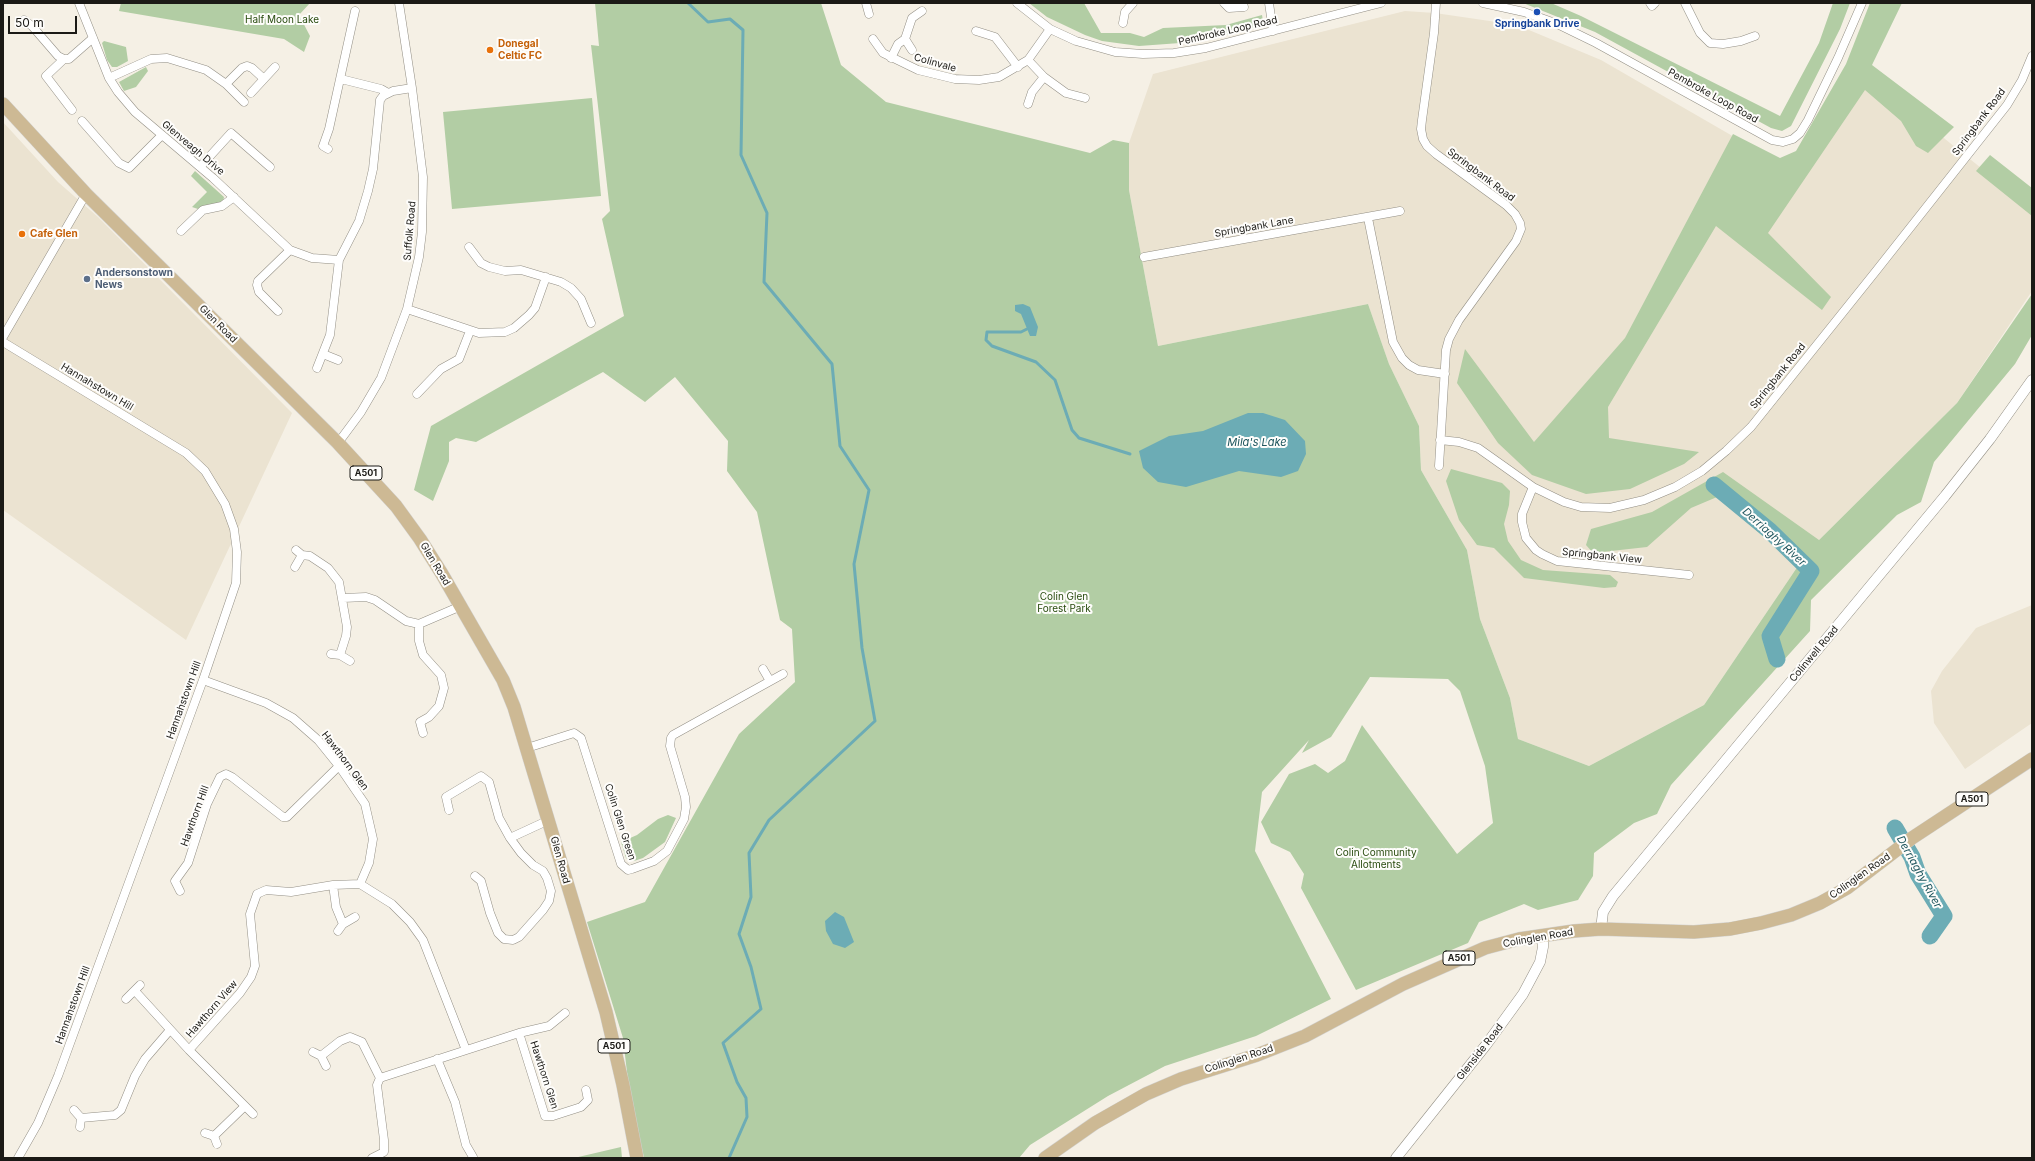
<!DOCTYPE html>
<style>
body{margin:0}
#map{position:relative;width:2035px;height:1161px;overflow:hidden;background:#f5f0e5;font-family:Inter,sans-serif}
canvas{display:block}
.frame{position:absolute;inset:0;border:4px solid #1b1a16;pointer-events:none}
.scale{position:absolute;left:8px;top:16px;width:69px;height:18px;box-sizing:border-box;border:2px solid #1b1a16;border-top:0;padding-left:5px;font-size:12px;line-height:14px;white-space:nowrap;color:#1b1a16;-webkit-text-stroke:3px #fefdfb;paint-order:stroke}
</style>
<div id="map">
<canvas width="2035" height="1161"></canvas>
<div class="frame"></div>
<div class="scale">50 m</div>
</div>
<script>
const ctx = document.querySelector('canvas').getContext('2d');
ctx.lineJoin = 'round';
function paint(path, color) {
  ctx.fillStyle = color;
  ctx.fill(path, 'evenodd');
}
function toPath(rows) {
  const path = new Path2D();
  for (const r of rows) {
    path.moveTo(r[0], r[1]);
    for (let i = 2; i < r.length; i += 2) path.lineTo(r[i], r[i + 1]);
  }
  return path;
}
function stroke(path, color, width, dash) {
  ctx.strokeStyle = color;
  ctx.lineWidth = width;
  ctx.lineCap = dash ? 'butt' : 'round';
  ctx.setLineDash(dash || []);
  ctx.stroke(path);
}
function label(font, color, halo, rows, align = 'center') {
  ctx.font = font + ' Inter,sans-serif';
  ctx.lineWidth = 4;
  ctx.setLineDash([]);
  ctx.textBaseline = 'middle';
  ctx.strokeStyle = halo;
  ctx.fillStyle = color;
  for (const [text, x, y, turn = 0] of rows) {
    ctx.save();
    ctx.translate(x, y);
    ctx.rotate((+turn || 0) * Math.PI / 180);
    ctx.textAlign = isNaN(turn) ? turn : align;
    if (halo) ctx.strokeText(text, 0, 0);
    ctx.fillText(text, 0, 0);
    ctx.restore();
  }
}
paint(toPath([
 [1405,11,1435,13,1517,25,1601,60,1736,138,1800,172,1868,77,2032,209,2032,291,1957,403,1819,540,1798,566,1704,705,1589,766,1518,739,1510,698,1480,619,1467,550,1421,470,1419,426,1389,364,1368,304,1158,346,1129,190,1129,143,1153,74],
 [3,122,58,182,98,217,292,413,186,640,3,510],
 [2032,605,2032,723,1965,769,1934,723,1931,691,1942,671,1976,628]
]), '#ebe3d1');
paint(toPath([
 [121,3,310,3,299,15,310,36,304,52,284,39,119,11],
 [595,3,821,3,841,65,886,102,1090,153,1113,140,1129,143,1129,190,1158,346,1368,304,1389,364,1419,426,1421,470,1467,550,1480,619,1510,698,1518,739,1589,766,1704,705,1798,566,1717,497,1691,508,1647,547,1593,553,1586,545,1591,529,1652,512,1723,472,1819,540,1957,403,2032,294,2032,335,2015,364,1934,462,1921,502,1897,515,1811,600,1810,631,1671,785,1657,814,1634,823,1594,853,1593,876,1578,900,1538,910,1524,904,1479,922,1468,943,1356,990,1301,888,1304,874,1290,852,1271,843,1261,822,1289,774,1315,764,1328,773,1345,761,1362,725,1457,854,1493,823,1485,766,1460,691,1448,679,1370,677,1331,737,1302,753,1309,740,1262,792,1255,851,1331,999,1256,1036,1165,1066,1108,1096,1030,1145,1019,1158,644,1158,630,1098,623,1038,587,922,645,902,739,734,795,682,792,629,780,620,757,512,727,471,728,441,675,377,645,402,603,372,476,442,456,438,449,442,449,461,433,501,414,490,431,426,624,316,602,219,610,211,591,45,599,46],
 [1029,3,1084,3,1101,33,1130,33,1144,37,1163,28,1226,25,1262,15,1263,21,1251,29,1194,42,1139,46,1102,41,1085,35,1047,17],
 [1523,3,1551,3,1581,16,1780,116,1819,43,1833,3,1850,3,1840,29,1791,126,1782,131,1771,128,1595,32],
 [1870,3,1902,3,1872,65,1954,127,1928,153,1916,146,1901,121,1865,90,1768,233,1831,297,1822,310,1716,226,1608,407,1609,438,1699,452,1684,464,1630,489,1586,494,1532,475,1498,443,1457,383,1465,349,1534,442,1625,338,1733,134,1780,158,1796,151,1846,64],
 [104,41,126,47,128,61,117,67,112,67,107,60,102,43],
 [146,67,148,71,136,87,124,91,119,82],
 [592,98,601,196,452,209,443,112],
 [1990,155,2032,188,2032,216,1976,171],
 [195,171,224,197,223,202,198,209,192,207,207,192,191,176],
 [1451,469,1502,483,1510,491,1509,505,1504,524,1508,541,1521,560,1543,570,1610,575,1618,582,1616,587,1604,588,1524,578,1494,548,1477,545,1459,520,1446,481],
 [668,815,676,818,665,842,643,858,634,861,630,861,626,858,621,842,637,835,658,819],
 [621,1147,622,1158,574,1158]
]), '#b2cda4');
paint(toPath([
 [1023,304,1030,307,1038,327,1036,336,1030,336,1021,314,1015,311,1015,305],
 [1248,413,1263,413,1285,420,1305,441,1306,454,1298,471,1281,477,1239,471,1186,487,1158,482,1143,468,1139,451,1169,436,1203,431],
 [835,912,844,917,854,942,845,948,833,944,826,931,825,921]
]), '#6cacb5');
stroke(toPath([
 [688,3,708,22,730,19,743,30,741,155,767,213,764,282,832,364,840,446,869,490,854,564,862,648,875,721,769,820,749,853,751,897,739,934,751,967,761,1009,723,1043,737,1082,746,1098,747,1117,729,1158],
 [1027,329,1021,332,987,332,986,340,992,346,1036,362,1055,380,1072,430,1079,438,1130,454]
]), '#6cacb5', 3);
stroke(toPath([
 [1714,485,1770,531,1811,571,1770,636,1777,659],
 [1895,828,1912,857,1918,874,1944,916,1930,936]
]), '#6cacb5', 17);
const minor = toPath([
 [79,3,109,78,118,92,135,112,213,178,290,250,312,258,339,260],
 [866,3,869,14],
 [1017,3,1050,29,1076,41,1115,52,1143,54,1174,53,1206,48,1381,3],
 [1224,3,1229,8,1244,7],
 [1269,3,1273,31],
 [1436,3,1434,33,1422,120,1421,129,1423,139,1427,146,1436,154,1506,205,1515,214,1520,223,1521,229,1516,241,1459,320,1449,339,1446,350,1439,466],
 [1483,3,1524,12,1555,23,1596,43,1772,140,1783,142,1793,139,1800,133,1808,120,1838,58,1862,3],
 [1650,3,1652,6,1655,3],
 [1685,3,1700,33,1710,43,1723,44,1741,41,1755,36],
 [24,20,32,26,58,56,64,59,69,59,93,38],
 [1123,23,1125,12,1133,3],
 [976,31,995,37,1018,67],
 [873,39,883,53,918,70,955,79,979,80,999,77,1028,60,1050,29],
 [905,39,912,50],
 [891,58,898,44,905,39,912,18,922,11],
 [64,59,46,76,72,110],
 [1028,60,1044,77,1066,93,1085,98],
 [109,78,151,59,167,58,206,70,226,84,244,102],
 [341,79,381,89,388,93],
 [226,84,242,68,247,66,252,68,264,79],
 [251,93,275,67],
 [1028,104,1032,92,1044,77],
 [82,121,119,163,129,168,162,135],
 [328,149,323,146,329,129,355,11],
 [200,167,231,133,270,167],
 [1368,218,1393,342,1402,358,1409,365,1418,370,1445,374],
 [181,231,203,210,222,206,234,197],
 [469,247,481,263,489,267,505,271,521,270,561,282,571,288,581,299,591,323],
 [1144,257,1400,211],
 [407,309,479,333,505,332,514,328,529,315,535,308,546,277],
 [278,311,259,292,257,285,258,281,290,250],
 [3,337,86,194],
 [3,342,186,453,205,471,225,504,234,529,237,552,236,583,203,680,58,1076,38,1123,18,1158],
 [323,354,338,360],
 [317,368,330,335,339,260,359,221,368,191,373,169,380,100,383,96,393,91,412,88],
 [417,394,441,369,459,359,470,331],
 [1440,440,1459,442,1478,448,1533,487,1564,502,1581,507,1610,508,1644,500,1675,487,1702,471,1726,451,1751,427,1876,271,2007,105,2022,80,2032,56],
 [338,443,361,412,381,378,407,309,419,257,422,232,423,177,412,88,399,3],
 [1533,487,1522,514,1522,522,1526,538,1536,550,1542,554,1557,561,1689,575],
 [296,550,302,555,310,556,328,568,339,582,347,627,346,636,340,655],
 [295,567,302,555],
 [343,598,366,597,375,600,406,621,419,624,461,606],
 [419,624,419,641,423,655,441,675,444,688,439,706,429,717,420,722,423,733],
 [331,654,340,655,350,661],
 [763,669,770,681],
 [203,680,266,703,293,718,318,740,339,766,365,804,373,839,369,863,360,884],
 [527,748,574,733,581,738,621,864,628,870,632,869,654,861,667,851,684,819,686,807,685,797,670,746,671,738,673,735,783,674],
 [449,810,446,797,481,776,489,782,499,818,510,838,521,853,533,865,543,871,547,878,551,891,549,901,543,910,519,937,513,940,504,939,498,933,490,913,481,881,475,876],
 [510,838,549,820],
 [360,884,392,904,410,922,423,940,466,1050],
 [333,885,336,907,343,924],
 [180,891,175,881,188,863,207,804,220,777,226,774,232,777,283,817,287,817,339,766],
 [338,931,343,924,355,917],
 [135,991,189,1050,253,1114],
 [126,999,140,985],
 [519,1033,545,1116,553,1116,581,1107,588,1100,586,1090],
 [189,1050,240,993,251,977,255,966,250,914,257,894,266,890,291,892,333,885,360,884],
 [313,1052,321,1056,326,1066],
 [321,1056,340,1041,350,1037,362,1042,380,1078],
 [437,1059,455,1102,466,1145,473,1157],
 [74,1110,81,1118,80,1127],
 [81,1118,115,1115,121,1110,135,1076,145,1059,170,1030],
 [205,1133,214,1136,217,1144],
 [214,1136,245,1106],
 [372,1158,384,1152,384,1140,377,1085,380,1078,519,1033,549,1026,565,1013]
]);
const tertiary = toPath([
 [1601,929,1603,912,1613,896,1945,496,1990,439,2032,380],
 [1396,1158,1486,1045,1523,994,1540,962,1543,947,1543,935]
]);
const primary = toPath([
 [3,104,86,194,338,443,396,506,420,539,442,574,503,680,514,707,606,1012,623,1085,637,1158],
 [1045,1158,1095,1123,1146,1094,1181,1079,1257,1055,1305,1036,1403,984,1485,948,1519,939,1574,931,1601,929,1694,932,1730,929,1761,923,1791,915,1820,903,1847,888,1912,838,2032,759]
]);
stroke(minor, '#938f85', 9);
stroke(tertiary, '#938f85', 11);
stroke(primary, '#d1d1d0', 14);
stroke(minor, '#fff', 8);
stroke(tertiary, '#fff', 10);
stroke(primary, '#cdb994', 13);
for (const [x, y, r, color] of [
 [1537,12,4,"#1a4fb4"],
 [490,50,4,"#e8710a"],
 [22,234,4,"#e8710a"],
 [87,279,4,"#5c6f8a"]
]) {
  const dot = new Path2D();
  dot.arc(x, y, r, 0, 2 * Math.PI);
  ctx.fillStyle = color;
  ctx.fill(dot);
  stroke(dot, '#fefdfb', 1.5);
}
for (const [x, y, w] of [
 [366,473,32],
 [1972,799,32],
 [1459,958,32],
 [614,1046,32]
]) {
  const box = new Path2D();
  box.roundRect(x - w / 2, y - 7, w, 14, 3);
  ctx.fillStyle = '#fefdfb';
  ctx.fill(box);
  stroke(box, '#1b1a16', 1);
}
label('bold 9px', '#1b1a16', null, [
 ["A501",366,473],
 ["A501",1972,799],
 ["A501",1459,958],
 ["A501",614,1046]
]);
label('10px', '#274a0d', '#fefdfb', [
 ["Half Moon Lake",282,20],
 ["Colin Glen",1064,597],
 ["Forest Park",1064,609],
 ["Colin Community",1376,853],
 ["Allotments",1376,865]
]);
label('bold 10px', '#164399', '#fefdfb', [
 ["Springbank Drive",1537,24]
]);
label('10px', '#1b1a16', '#fefdfb', [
 ["Pembroke Loop Road",1228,31,-13],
 ["Colinvale",935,63,16],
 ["Pembroke Loop Road",1713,96,29],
 ["Springbank Road",1979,122,-53],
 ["Glenveagh Drive",193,148,40],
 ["Springbank Road",1481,175,37],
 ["Springbank Lane",1254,227,-10],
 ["Suffolk Road",410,231,-85],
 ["Glen Road",218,324,45],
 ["Springbank Road",1778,376,-51],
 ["Hannahstown Hill",97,387,31],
 ["Springbank View",1602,556,6],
 ["Glen Road",435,564,59],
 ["Colinwell Road",1814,654,-50],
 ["Hannahstown Hill",184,700,-70],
 ["Hawthorn Glen",345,761,53],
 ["Hawthorn Hill",195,816,-70],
 ["Colin Glen Green",620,822,72],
 ["Glen Road",560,860,74],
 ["Colinglen Road",1860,876,-35],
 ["Colinglen Road",1538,938,-10],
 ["Hannahstown Hill",73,1005,-70],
 ["Hawthorn View",212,1009,-49],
 ["Glenside Road",1480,1052,-52],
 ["Colinglen Road",1239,1059,-18],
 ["Hawthorn Glen",544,1075,72]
]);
label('bold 10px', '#c56008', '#fefdfb', [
 ["Donegal",498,44],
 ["Celtic FC",498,56],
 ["Cafe Glen",30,234]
], 'left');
label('bold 10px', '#4e5e75', '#fefdfb', [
 ["Andersonstown",95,273],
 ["News",95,285]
], 'left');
label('italic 11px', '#20575f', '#fefdfb', [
 ["Mila's Lake",1257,443],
 ["Derriaghy River",1774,537,42],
 ["Derriaghy River",1919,872,61]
]);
</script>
